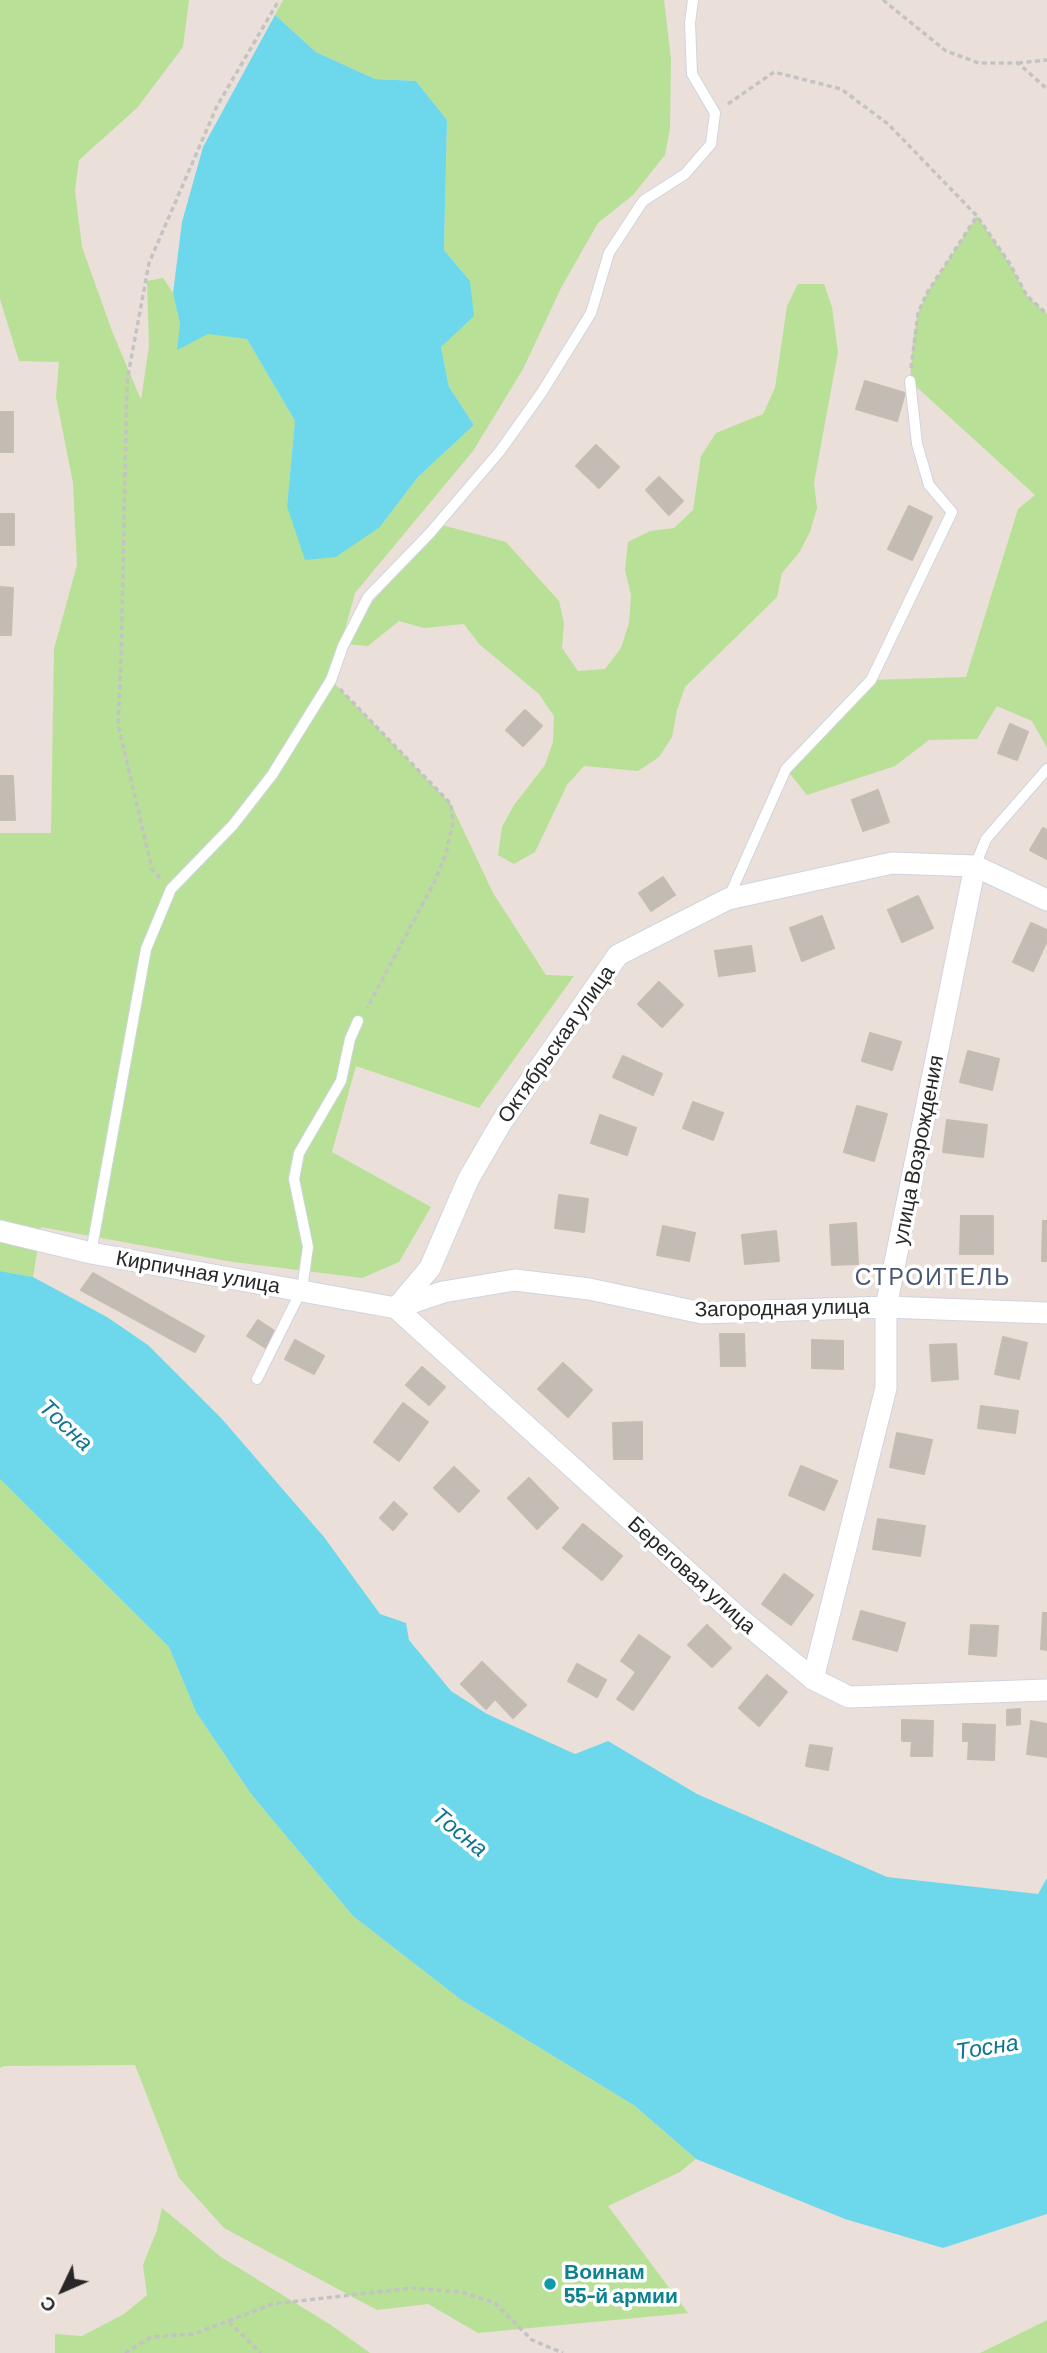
<!DOCTYPE html>
<meta charset="utf-8">
<style>
body{margin:0}
#map{position:relative;width:1047px;height:2353px;overflow:hidden;background:#eae0d9;font-family:Barlow,sans-serif}
canvas{display:block}
.north{position:absolute;left:28px;top:2255px;width:70px;height:70px;-webkit-text-stroke:5px #fff;paint-order:stroke;rotate:226deg;font-size:19px;font-weight:700;line-height:28px;text-align:center;color:#272727}
.north::after{content:'';display:block;margin:auto;width:24px;height:32px;background:#272727;clip-path:polygon(50% 0,100% 100%,50% 72%,0 100%)}
</style>
<div id="map">
<canvas width="1047" height="2353"></canvas>
<div class="north">С</div>
</div>
<script>
const ctx = document.querySelector('canvas').getContext('2d');
ctx.lineJoin = 'round';
function paint(path, color) {
  ctx.fillStyle = color;
  ctx.fill(path, 'evenodd');
}
function toPath(rows) {
  const path = new Path2D();
  for (const r of rows) {
    path.moveTo(r[0], r[1]);
    for (let i = 2; i < r.length; i += 2) path.lineTo(r[i], r[i + 1]);
  }
  return path;
}
function stroke(path, color, width, dash) {
  ctx.strokeStyle = color;
  ctx.lineWidth = width;
  ctx.lineCap = dash ? 'butt' : 'round';
  ctx.setLineDash(dash || []);
  ctx.stroke(path);
}
function label(font, color, halo, rows, align = 'center') {
  ctx.font = font + ' Barlow,sans-serif';
  ctx.lineWidth = 7;
  ctx.setLineDash([]);
  ctx.textBaseline = 'middle';
  ctx.strokeStyle = halo;
  ctx.fillStyle = color;
  for (const [text, x, y, turn = 0] of rows) {
    ctx.save();
    ctx.translate(x, y);
    ctx.rotate((+turn || 0) * Math.PI / 180);
    ctx.textAlign = isNaN(turn) ? turn : align;
    if (halo) ctx.strokeText(text, 0, 0);
    ctx.fillText(text, 0, 0);
    ctx.restore();
  }
}
paint(toPath([
 [0,0,189,0,183,47,137,108,79,160,75,191,82,247,112,331,141,400,149,346,147,281,163,278,173,293,180,324,208,333,247,339,295,421,287,506,380,527,418,477,474,425,449,387,441,347,470,281,444,250,447,120,416,81,375,79,316,52,275,15,283,0,664,0,671,59,670,128,665,155,633,195,598,223,561,288,523,369,473,451,355,593,331,680,451,804,493,893,546,975,574,976,479,1108,356,1066,332,1152,431,1207,399,1262,362,1278,233,1262,41,1227,33,1277,0,1271,0,833,51,833,54,649,77,565,73,483,56,397,59,362,19,361,0,299],
 [977,216,1010,264,1027,296,1047,314,1047,748,1032,721,997,706,977,739,929,740,895,766,807,795,786,769,871,680,966,677,1018,509,1035,495,910,381,913,342,918,313,927,293],
 [798,284,824,284,832,307,838,352,814,483,817,508,810,532,799,553,782,573,777,597,685,687,677,710,672,737,659,757,638,771,584,766,567,785,535,852,514,864,498,855,502,827,514,805,545,765,553,742,554,716,539,694,479,644,464,624,424,628,399,621,368,646,346,644,371,603,442,525,506,542,559,601,564,623,562,648,578,671,605,669,621,648,629,623,631,595,625,570,628,542,650,531,674,528,693,510,701,456,716,433,763,414,775,388,787,306],
 [0,1479,169,1647,196,1712,251,1794,353,1916,460,1999,635,2106,696,2159,680,2172,608,2206,688,2313,478,2333,428,2304,377,2310,224,2228,179,2178,135,2065,4,2066,0,2068],
 [162,2208,221,2257,331,2325,370,2353,55,2353,55,2334,82,2336,124,2314,147,2295,143,2265,157,2230],
 [1047,2320,1047,2353,980,2353,1021,2333]
]), '#b8e096');
paint(toPath([
 [275,15,316,52,375,79,416,81,447,120,444,250,470,281,474,316,441,347,449,387,474,425,418,477,380,527,336,557,305,560,287,506,295,421,247,339,208,334,177,350,180,324,173,293,182,222,203,147],
 [0,1271,33,1277,107,1317,148,1345,222,1419,324,1537,380,1614,406,1623,409,1640,451,1691,487,1714,575,1754,608,1741,697,1794,887,1877,1038,1894,1047,1878,1047,2214,943,2248,845,2219,696,2159,635,2106,460,1999,353,1916,251,1794,196,1712,169,1647,0,1479]
]), '#6dd8eb');
const building = toPath([
 [865,381,905,393,897,421,856,409,865,381],
 [0,412,13,412,13,452,0,452,0,412],
 [596,445,619,467,599,488,576,466,596,445],
 [659,477,683,501,669,515,646,490,659,477],
 [909,506,932,517,912,560,888,549,909,506],
 [0,514,14,514,14,545,0,545,0,514],
 [0,587,13,588,11,635,0,635,0,587],
 [525,710,542,726,523,746,506,730,525,710],
 [1010,724,1028,732,1017,760,998,753,1010,724],
 [0,776,13,776,15,820,0,820,0,776],
 [878,790,889,822,863,831,852,800,878,790],
 [1043,828,1047,830,1047,859,1030,850,1043,828],
 [663,877,675,895,651,911,639,893,663,877],
 [918,896,933,928,902,942,888,910,918,896],
 [822,916,834,948,802,961,790,928,822,916],
 [1031,923,1047,930,1047,941,1033,971,1013,962,1031,923],
 [751,946,755,971,719,976,715,951,751,946],
 [659,982,683,1005,662,1027,638,1004,659,982],
 [870,1033,901,1042,892,1070,862,1061,870,1033],
 [968,1051,999,1059,992,1090,960,1082,968,1051],
 [623,1056,662,1074,653,1095,613,1077,623,1056],
 [693,1102,723,1113,713,1140,683,1128,693,1102],
 [857,1106,887,1114,874,1161,844,1152,857,1106],
 [600,1115,636,1128,627,1155,591,1143,600,1115],
 [947,1120,987,1125,983,1157,943,1152,947,1120],
 [559,1195,588,1199,584,1232,555,1228,559,1195],
 [961,1216,993,1216,993,1254,960,1254,961,1216],
 [1043,1221,1047,1221,1047,1261,1042,1261,1043,1221],
 [856,1223,858,1264,832,1265,830,1225,856,1223],
 [663,1226,695,1233,689,1261,657,1255,663,1226],
 [776,1231,779,1261,745,1264,742,1235,776,1231],
 [93,1273,204,1336,195,1352,81,1290,93,1273],
 [258,1320,276,1332,266,1348,247,1336,258,1320],
 [720,1334,744,1334,745,1366,721,1366,720,1334],
 [1003,1337,1027,1343,1019,1379,995,1374,1003,1337],
 [295,1340,324,1356,314,1374,285,1359,295,1340],
 [812,1340,843,1341,843,1369,812,1368,812,1340],
 [956,1344,958,1379,932,1381,930,1345,956,1344],
 [563,1363,592,1390,568,1417,538,1389,563,1363],
 [422,1367,445,1387,429,1405,406,1385,422,1367],
 [403,1403,428,1422,399,1461,374,1442,403,1403],
 [981,1406,1018,1411,1015,1433,978,1428,981,1406],
 [642,1422,642,1459,614,1459,613,1423,642,1422],
 [897,1433,932,1440,924,1474,890,1467,897,1433],
 [801,1466,837,1481,824,1510,789,1495,801,1466],
 [454,1467,479,1491,459,1512,434,1488,454,1467],
 [529,1478,558,1508,537,1529,508,1498,529,1478],
 [394,1502,407,1514,393,1530,380,1518,394,1502],
 [878,1519,925,1526,920,1556,873,1549,878,1519],
 [583,1524,622,1556,602,1580,563,1548,583,1524],
 [784,1574,813,1595,791,1625,762,1604,784,1574],
 [861,1611,905,1623,897,1651,853,1639,861,1611],
 [1043,1613,1047,1613,1047,1650,1041,1649,1043,1613],
 [707,1625,731,1648,712,1667,688,1645,707,1625],
 [971,1625,998,1626,996,1656,969,1654,971,1625],
 [639,1635,670,1657,633,1710,617,1699,636,1672,621,1661,639,1635],
 [482,1662,526,1705,513,1718,495,1699,486,1709,461,1684,482,1662],
 [577,1664,606,1680,597,1697,568,1681,577,1664],
 [767,1675,787,1692,759,1726,739,1708,767,1675],
 [1020,1709,1020,1724,1007,1725,1007,1710,1020,1709],
 [902,1720,933,1721,932,1756,911,1756,912,1741,902,1741,902,1720],
 [1031,1721,1047,1724,1047,1757,1027,1754,1031,1721],
 [963,1724,995,1725,994,1760,968,1759,969,1741,963,1741,963,1724],
 [810,1745,832,1748,828,1770,806,1766,810,1745]
]);
paint(building, '#c2bcb5');
stroke(building, '#c5bcb3', 2);
const service = toPath([
 [975,866,986,839,1047,769],
 [728,899,786,769,871,680,952,512,929,485,917,444,910,381],
 [91,1253,146,949,171,889,233,825,272,775,331,680,343,646,368,597,430,533,500,451,542,392,591,313,609,253,643,201,685,174,711,144,715,113,692,74,690,23,693,0],
 [257,1379,302,1289,308,1247,294,1179,299,1153,341,1081,350,1039,358,1021]
]);
const minor = toPath([
 [0,1231,91,1253,396,1308,443,1292,515,1280,589,1289,702,1313,886,1307,1047,1313],
 [398,1306,430,1268,468,1180,501,1123,618,955,728,899,892,863,975,866,1047,900],
 [396,1308,738,1617,813,1679,849,1697,1047,1690],
 [813,1679,886,1388,886,1307,975,866]
]);
stroke(service, '#ced4e0', 12);
stroke(minor, '#ced4e0', 23);
stroke(toPath([
 [883,0,946,51,979,63,1018,63,1047,89],
 [1018,63,1047,60],
 [728,104,774,72,841,89,888,124,977,216,1010,264,1027,296,1047,314],
 [911,368,918,313,927,293,977,216],
 [340,689,451,804,453,822,446,853,435,881,367,1008],
 [160,878,152,869,118,724,121,662,127,381,149,263,217,106,279,0],
 [229,2322,261,2353],
 [125,2353,151,2337,194,2334,272,2304,412,2288,461,2292,495,2303,532,2340,563,2353]
]), '#c3c3c3', 3.5, [5, 3.5]);
stroke(service, '#fff', 10);
stroke(minor, '#fff', 21);
for (const [x, y, r, color] of [
 [550,2284,7,"#0f9aa8"]
]) {
  const dot = new Path2D();
  dot.arc(x, y, r, 0, 2 * Math.PI);
  ctx.fillStyle = color;
  ctx.fill(dot);
  stroke(dot, '#fff', 2.5);
}
label('21px', '#272727', '#fff', [
 ["Октябрьская улица",556,1044,-55],
 ["улица Возрождения",918,1150,-79],
 ["Кирпичная улица",198,1272,10],
 ["Загородная улица",782,1308,-1],
 ["Береговая улица",692,1575,42]
]);
label('bold 21px', '#0d838f', '#fff', [
 ["Воинам",564,2272],
 ["55-й армии",564,2296]
], 'left');
ctx.letterSpacing = '2px';
label('23px', '#495776', '#fff', [
 ["СТРОИТЕЛЬ",933,1277]
]);
ctx.letterSpacing = '0px';
label('italic 23px', '#107592', '#fff', [
 ["Тосна",66,1425,43],
 ["Тосна",460,1832,39],
 ["Тосна",987,2047,-9]
]);
</script>
